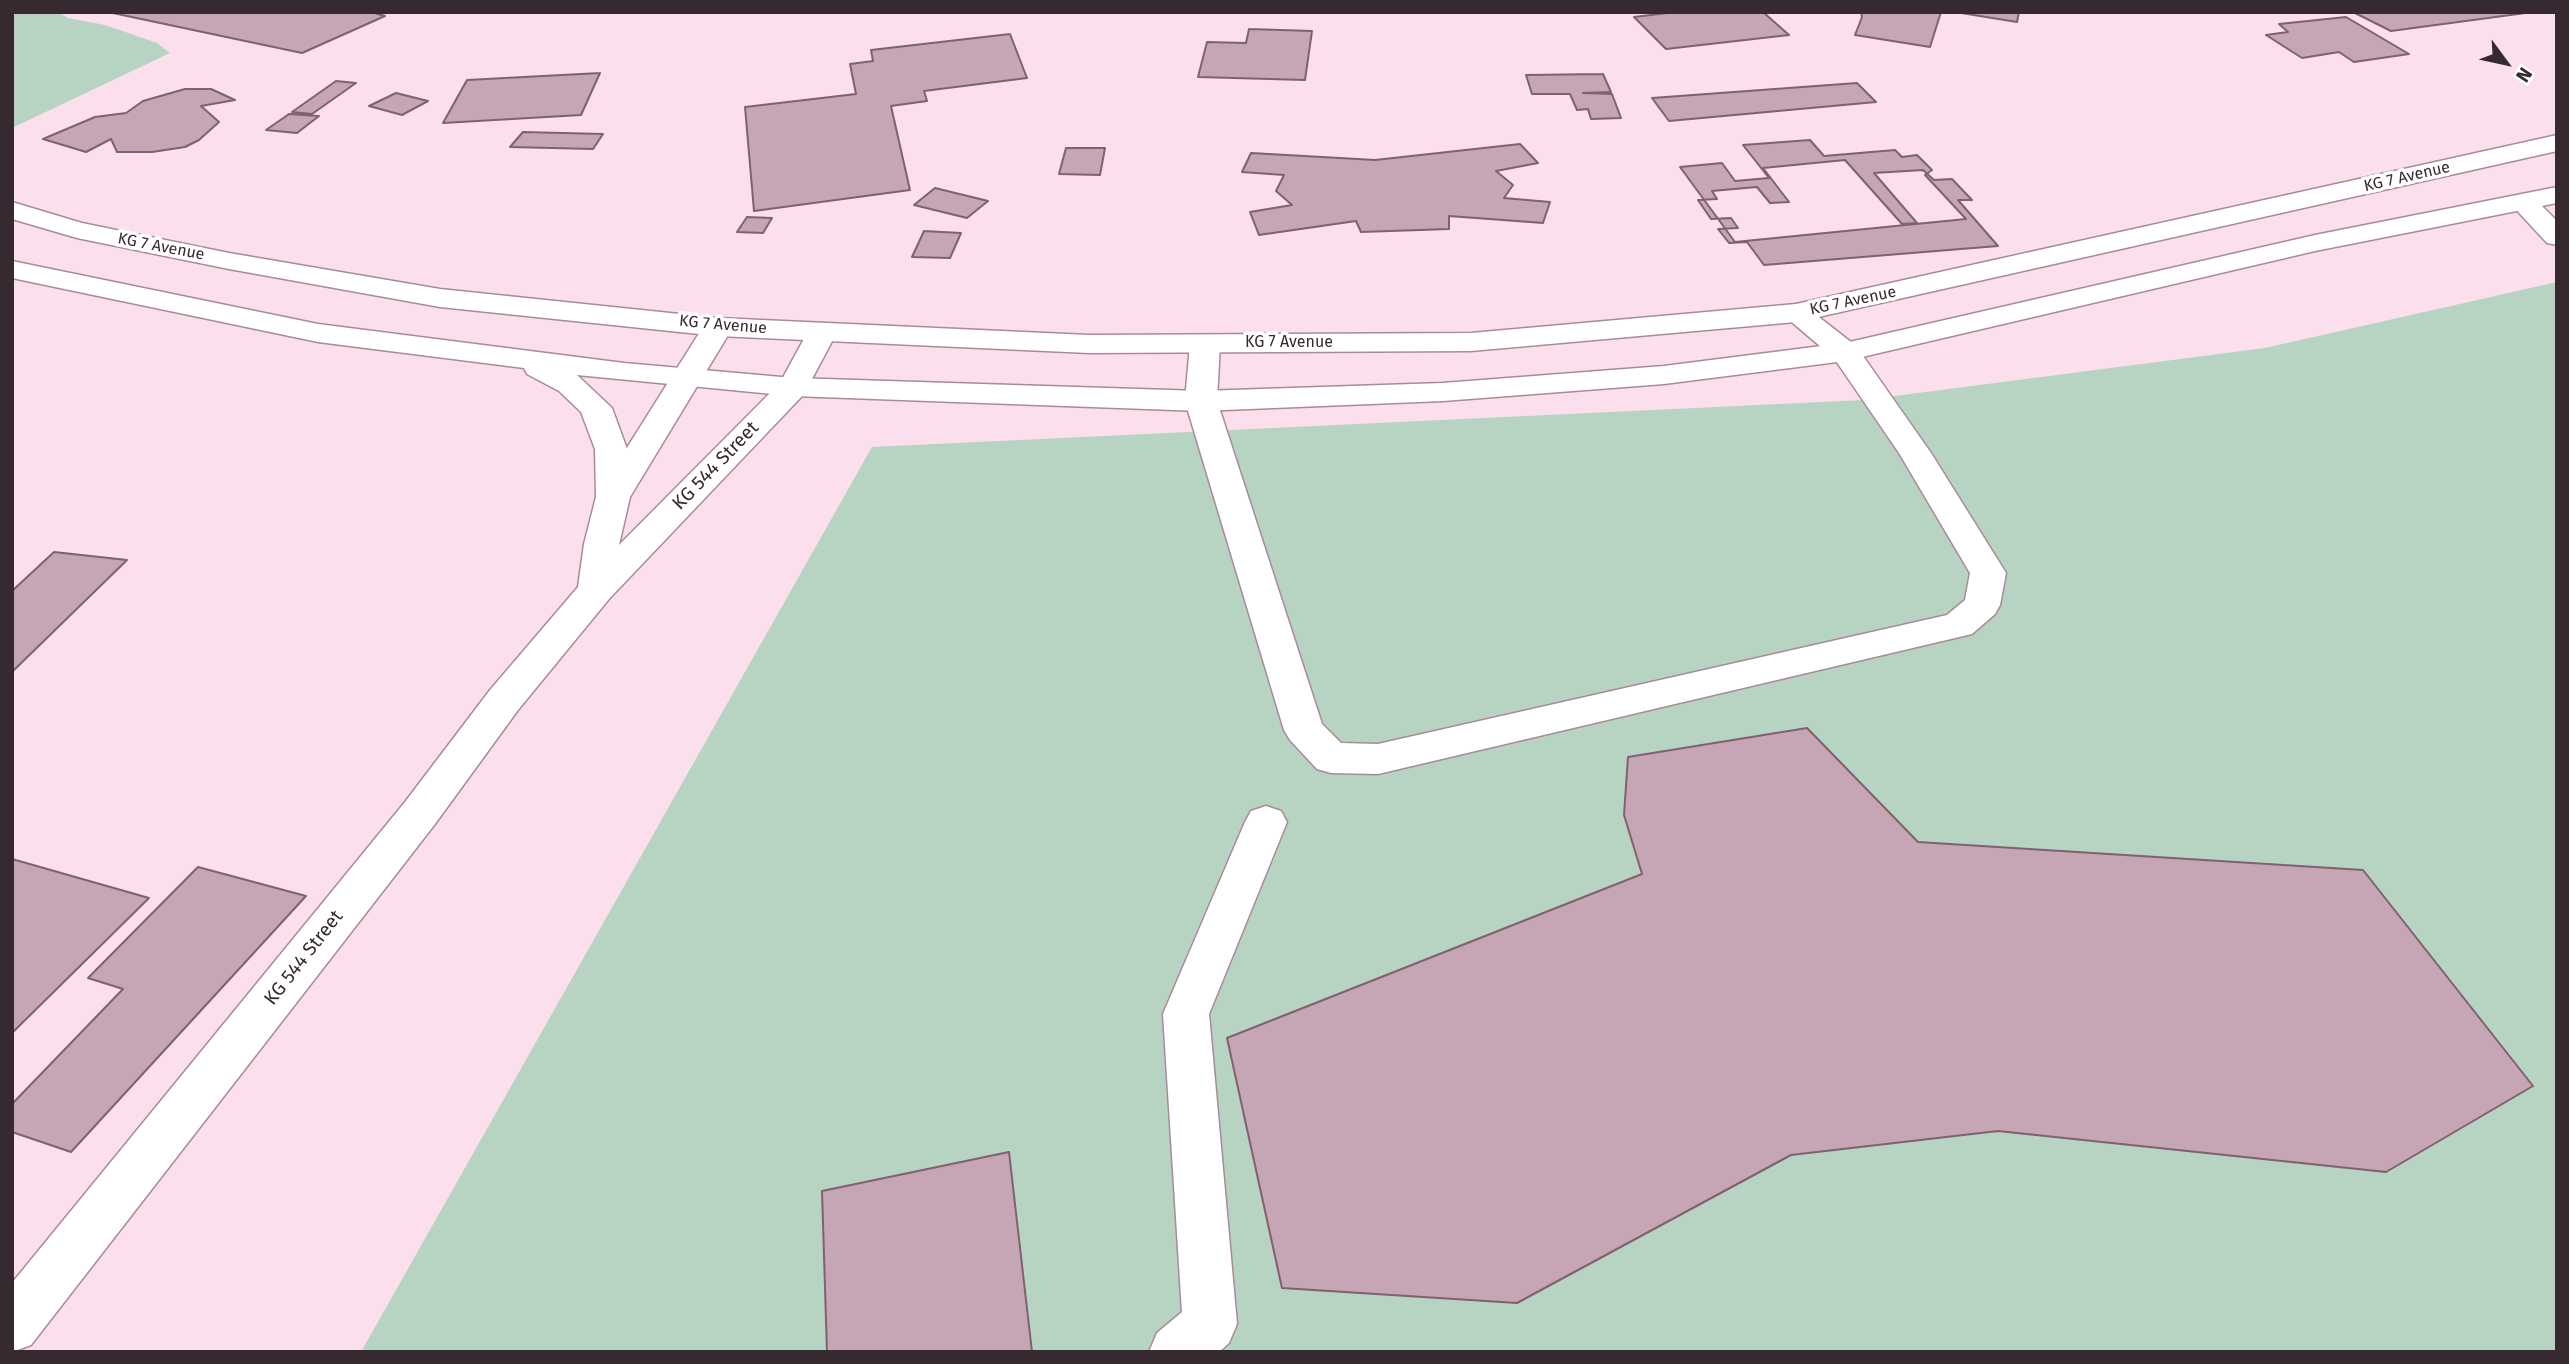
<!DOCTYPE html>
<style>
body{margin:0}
#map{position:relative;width:2569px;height:1364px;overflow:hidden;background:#fbdfed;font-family:"Fira Sans",sans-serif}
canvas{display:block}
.frame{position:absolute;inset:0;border:14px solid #36292f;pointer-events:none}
.north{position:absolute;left:2471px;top:28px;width:70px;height:70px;-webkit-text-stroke:5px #fff;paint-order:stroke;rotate:123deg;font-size:19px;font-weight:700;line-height:28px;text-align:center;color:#36292f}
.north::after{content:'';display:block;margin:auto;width:24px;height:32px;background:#36292f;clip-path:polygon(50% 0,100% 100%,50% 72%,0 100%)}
</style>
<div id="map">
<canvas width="2569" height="1364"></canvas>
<div class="frame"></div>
<div class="north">N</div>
</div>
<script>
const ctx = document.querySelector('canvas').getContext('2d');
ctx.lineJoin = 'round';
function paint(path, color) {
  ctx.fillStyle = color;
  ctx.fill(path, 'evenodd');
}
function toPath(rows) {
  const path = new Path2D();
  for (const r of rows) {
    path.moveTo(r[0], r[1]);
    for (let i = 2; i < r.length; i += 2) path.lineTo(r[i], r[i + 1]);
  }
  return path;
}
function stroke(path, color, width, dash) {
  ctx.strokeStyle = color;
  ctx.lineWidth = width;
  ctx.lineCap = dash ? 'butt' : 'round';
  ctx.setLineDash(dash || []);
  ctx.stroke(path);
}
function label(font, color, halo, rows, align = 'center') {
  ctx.font = font + ' "Fira Sans",sans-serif';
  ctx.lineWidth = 7;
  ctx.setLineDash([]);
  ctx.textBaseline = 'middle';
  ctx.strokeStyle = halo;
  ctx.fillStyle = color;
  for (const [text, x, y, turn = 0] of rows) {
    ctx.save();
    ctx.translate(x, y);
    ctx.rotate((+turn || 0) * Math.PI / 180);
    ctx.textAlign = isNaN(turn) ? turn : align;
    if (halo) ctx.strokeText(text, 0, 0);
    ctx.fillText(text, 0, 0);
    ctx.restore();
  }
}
paint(toPath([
 [12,12,57,12,68,18,105,25,157,43,170,53,12,128],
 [2557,282,2557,1352,361,1352,872,447,1864,400,2265,348]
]), '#b7d3c2');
const building = toPath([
 [108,12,371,12,385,16,302,53,108,12],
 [1676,12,1763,12,1789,35,1666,49,1634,17,1676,12],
 [1861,12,1941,12,1930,47,1855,35,1862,17,1861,12],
 [1955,12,2019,12,2017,22,1955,12],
 [2353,12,2533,12,2391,31,2353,12],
 [2346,17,2409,54,2354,62,2339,52,2302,58,2266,35,2288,32,2279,24,2346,17],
 [1249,29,1312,31,1305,80,1198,77,1207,42,1246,43,1249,29],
 [1010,34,1027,78,924,91,927,101,891,106,910,190,754,211,745,107,856,94,850,64,873,61,871,50,1010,34],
 [600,73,581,115,443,123,467,80,600,73],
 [1603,74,1611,92,1583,93,1612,94,1621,118,1591,119,1588,109,1577,110,1570,94,1532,94,1526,75,1603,74],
 [336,81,356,83,312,114,292,112,336,81],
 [1857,83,1876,102,1669,121,1652,98,1857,83],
 [185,89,211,89,235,100,201,106,219,122,199,140,185,147,152,152,117,152,111,139,86,152,43,139,95,117,126,113,143,101,185,89],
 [396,93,428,101,402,115,369,106,396,93],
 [289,114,319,116,297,133,266,130,289,114],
 [523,132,603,134,593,149,510,147,523,132],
 [1810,140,1824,156,1895,150,1902,157,1917,155,1932,170,1925,175,1966,219,1735,242,1680,167,1722,163,1735,181,1769,178,1743,145,1810,140],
 [1520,144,1538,163,1496,171,1513,185,1504,198,1550,202,1543,223,1449,216,1449,229,1361,232,1356,221,1259,235,1250,212,1292,205,1276,191,1284,175,1242,172,1251,153,1375,160,1520,144],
 [1066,148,1105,148,1100,175,1059,174,1066,148],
 [1845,160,1902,224,1917,223,1874,173,1923,170,1934,180,1952,179,1972,200,1958,200,1998,246,1764,265,1747,242,1729,243,1718,229,1738,228,1731,218,1711,219,1698,200,1717,199,1712,191,1757,187,1770,203,1789,202,1763,168,1845,160],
 [935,188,988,201,967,218,914,205,935,188],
 [747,217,772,218,763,233,737,232,747,217],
 [924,231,961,233,950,258,912,257,924,231],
 [54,552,127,560,12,672,12,591,54,552],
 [1807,728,1918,842,2363,870,2533,1086,2386,1172,1998,1131,1791,1155,1517,1303,1282,1288,1227,1038,1642,874,1624,815,1628,757,1807,728],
 [12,859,149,898,12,1033,12,859],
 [198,867,306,896,71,1152,12,1132,12,1104,123,989,88,978,198,867],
 [1009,1152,1032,1352,827,1352,822,1191,1009,1152]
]);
paint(building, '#c6a5b5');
stroke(building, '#7f6170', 2);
const lane = toPath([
 [1796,304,1806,307,1856,346,1931,453,2006,573,2000,605,1995,614,1972,634,1378,774,1331,773,1317,769,1290,740,1284,730,1185,401,1190,344,1194,338,1205,335,1216,338,1220,344,1217,401,1322,724,1341,743,1378,744,1947,615,1965,600,1970,573,1899,453,1834,358,1781,313,1786,307,1796,304],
 [1266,806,1281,811,1287,822,1209,1014,1237,1324,1229,1343,1219,1352,1149,1352,1157,1333,1182,1312,1163,1014,1245,822,1251,811,1266,806]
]);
const street = toPath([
 [2523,195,2533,197,2557,221,2557,245,2547,243,2510,203,2513,197,2523,195],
 [718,318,729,321,733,327,630,497,619,545,780,383,811,326,822,323,833,326,837,332,804,394,609,599,518,710,435,824,31,1345,12,1352,12,1283,405,802,490,690,578,587,584,544,596,497,703,327,707,321,718,318]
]);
const secondary = toPath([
 [2557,135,2557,151,1796,322,1471,351,1089,353,718,336,440,307,229,269,77,238,12,219,12,202,82,223,229,253,440,289,718,318,1089,335,1471,333,1796,304,2557,135],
 [2557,187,2557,203,2315,251,1845,361,1664,384,1443,401,1201,411,793,396,577,375,612,408,627,449,630,497,625,505,613,508,601,505,596,497,595,449,581,412,559,391,527,374,524,368,318,342,12,278,12,261,318,324,624,363,793,378,1201,391,1443,383,1664,366,1845,343,2315,235,2557,187]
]);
stroke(lane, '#aa8a9a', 3);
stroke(street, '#aa8a9a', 3);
stroke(secondary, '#aa8a9a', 3);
paint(lane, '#fff');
paint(street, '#fff');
paint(secondary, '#fff');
label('16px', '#36292f', '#fff', [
 ["KG 7 Avenue",2407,177,-13],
 ["KG 7 Avenue",161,247,11],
 ["KG 7 Avenue",1853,301,-12],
 ["KG 7 Avenue",723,325,5],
 ["KG 7 Avenue",1289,343]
]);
label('19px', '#36292f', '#fff', [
 ["KG 544 Street",716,466,-46],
 ["KG 544 Street",304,958,-52]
]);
</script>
